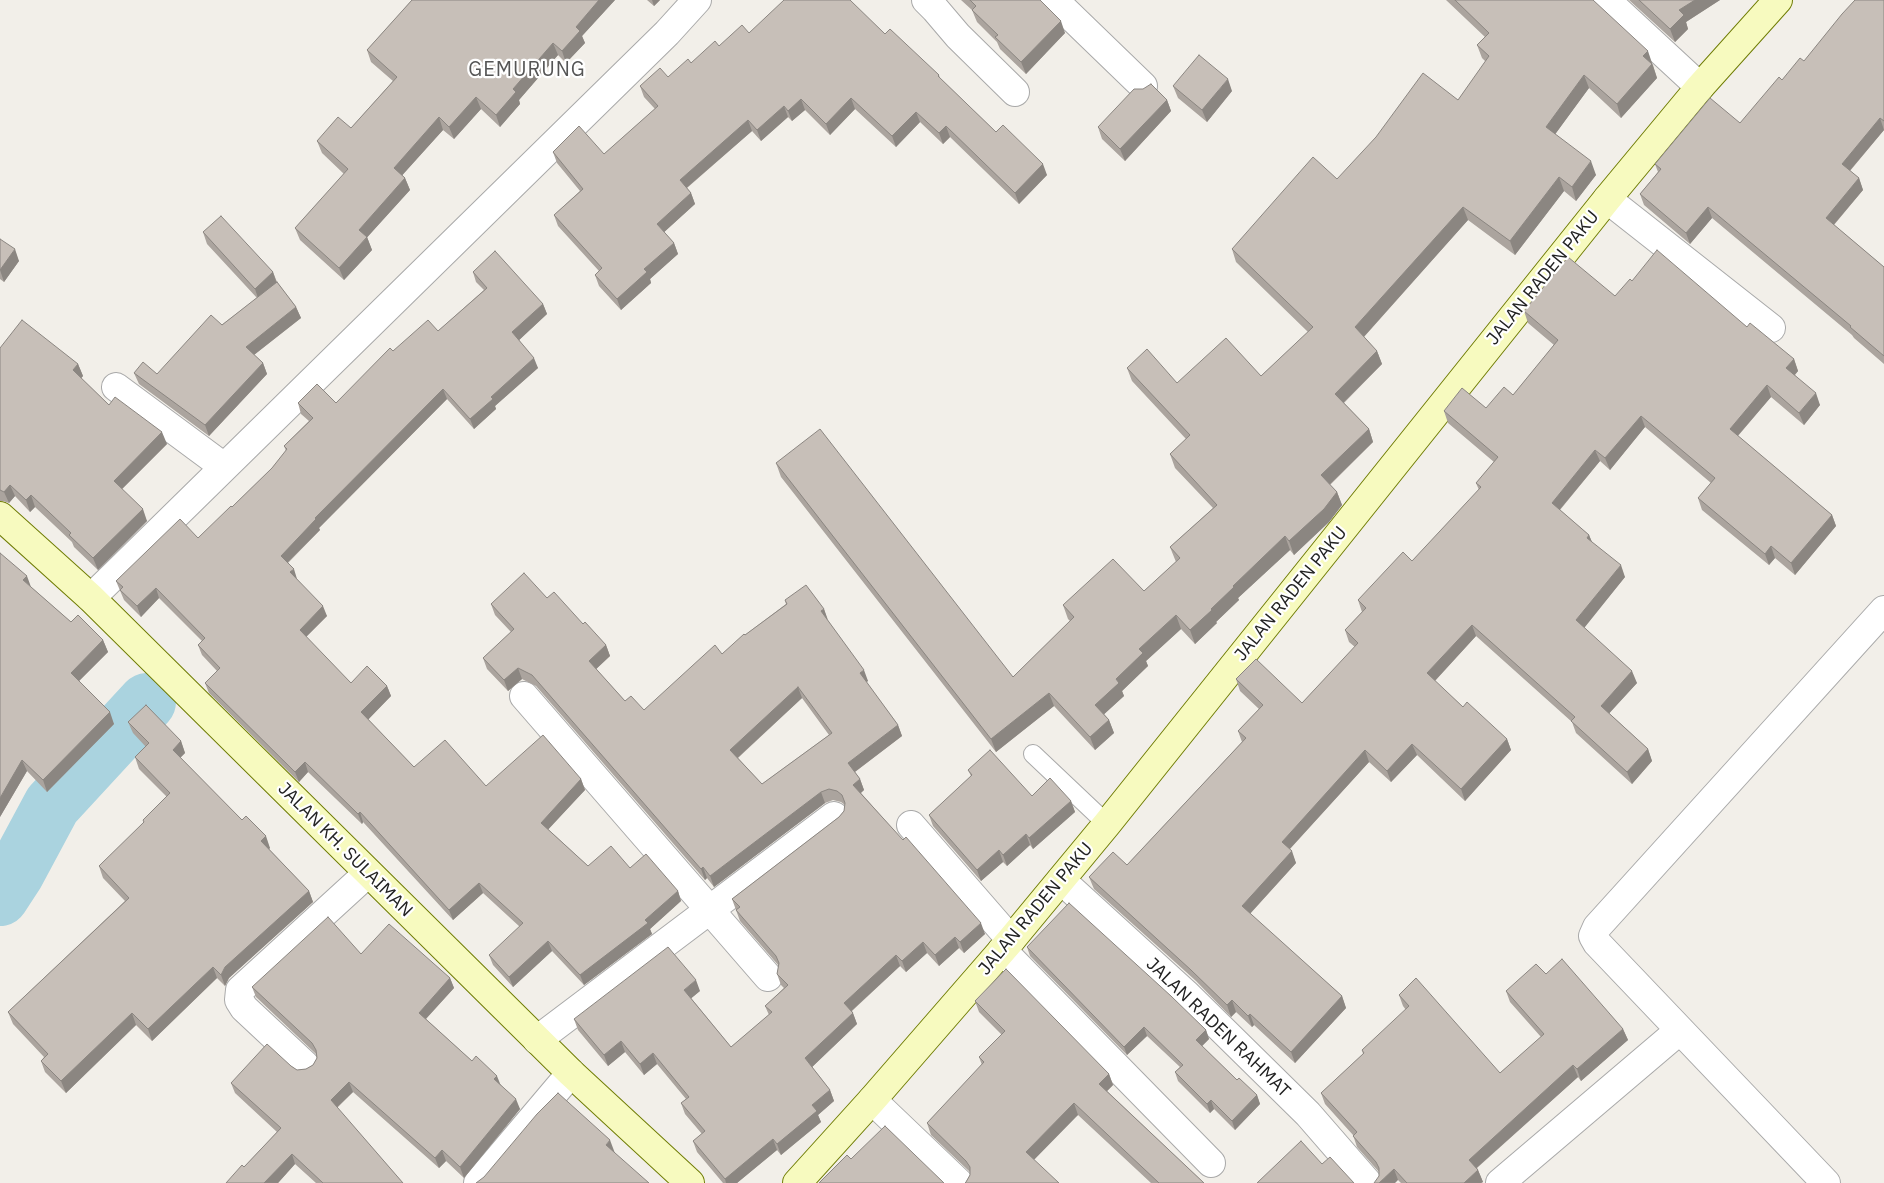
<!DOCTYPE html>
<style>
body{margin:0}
canvas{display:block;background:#f2efe9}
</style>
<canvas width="1884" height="1183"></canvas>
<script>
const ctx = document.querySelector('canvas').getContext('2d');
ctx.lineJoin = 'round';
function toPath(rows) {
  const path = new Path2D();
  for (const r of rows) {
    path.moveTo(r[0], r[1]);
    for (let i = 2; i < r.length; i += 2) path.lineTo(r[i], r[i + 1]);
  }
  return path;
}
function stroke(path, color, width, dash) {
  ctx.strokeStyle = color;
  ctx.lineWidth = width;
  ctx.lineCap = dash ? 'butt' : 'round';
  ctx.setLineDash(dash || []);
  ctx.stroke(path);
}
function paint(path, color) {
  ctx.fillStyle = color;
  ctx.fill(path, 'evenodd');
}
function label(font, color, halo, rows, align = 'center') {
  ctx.font = font + ' "IBM Plex Sans",sans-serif';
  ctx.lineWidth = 4.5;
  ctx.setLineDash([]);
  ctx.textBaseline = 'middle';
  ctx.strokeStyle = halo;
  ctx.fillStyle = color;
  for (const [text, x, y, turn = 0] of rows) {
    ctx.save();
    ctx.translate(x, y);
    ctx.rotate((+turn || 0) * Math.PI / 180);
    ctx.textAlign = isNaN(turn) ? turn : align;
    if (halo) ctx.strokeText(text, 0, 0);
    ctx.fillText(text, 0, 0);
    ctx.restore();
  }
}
stroke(toPath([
 [0,897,15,874,52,805,147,702]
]), '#aad3df', 58);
const lane = toPath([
 [1033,754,1107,824]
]);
const street = toPath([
 [926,0,935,9,958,36,1015,92],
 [1054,0,1143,86],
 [1606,0,1700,87],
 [1607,199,1771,328],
 [116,387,224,467],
 [91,598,667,33,697,0],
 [524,696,768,977],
 [911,825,1011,940],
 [1061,880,1185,993,1308,1114,1368,1183],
 [1002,950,1211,1163],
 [537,1040,834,816],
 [305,1065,244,1008,239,1000,240,990,368,873],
 [872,1100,959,1183],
 [478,1183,571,1073],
 [1500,1183,1680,1030],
 [1826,1183,1597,943,1593,936,1597,927,1884,610]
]);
const secondary = toPath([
 [0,516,91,598,571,1073,690,1183],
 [797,1183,872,1100,1011,940,1107,824,1607,199,1700,87,1778,0]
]);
stroke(lane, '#a9a9a9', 20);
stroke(street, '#a9a9a9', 30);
stroke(secondary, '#707d05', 30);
stroke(lane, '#fff', 18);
stroke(street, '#fff', 28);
stroke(secondary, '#f7fabf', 28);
paint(toPath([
 [412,0,615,0,582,36,585,43,566,63,558,55,519,100,520,104,500,127,481,109,454,139,443,130,402,175,405,178,410,190,367,237,372,250,344,280,300,240,295,228,344,174,322,153,317,141,351,128,393,81,371,62,367,50],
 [647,0,660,0,654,6],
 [961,0,1040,0,1065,33,1026,74,1000,49,997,42,977,22,972,10],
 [1446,0,1593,0,1653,65,1657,78,1621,118,1589,88,1555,134,1596,175,1576,201,1564,191,1515,255,1468,220,1364,337,1377,351,1382,364,1344,403,1369,429,1373,442,1330,485,1337,492,1342,505,1329,522,1294,555,1290,550,1238,598,1239,600,1216,622,1217,623,1195,644,1181,629,1146,661,1148,666,1122,691,1124,696,1104,714,1109,720,1114,733,1095,750,1054,706,996,752,781,477,776,463,1013,677,1070,621,1068,619,1063,605,1144,591,1176,562,1170,547,1213,508,1175,468,1170,454,1186,439,1132,381,1127,368,1177,383,1261,376,1308,332,1236,262,1232,249,1458,100,1486,62,1482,58,1477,45,1485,37],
 [1629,0,1720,0,1686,22,1688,29,1675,42],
 [1884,0,1884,130,1850,171,1859,178,1863,190,1834,225,1884,267,1884,364,1854,338,1852,335,1712,218,1690,244,1644,205,1640,194,1658,172,1655,164,1740,123,1782,80,1804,61],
 [749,33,885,34,939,75,940,78,996,132,1047,175,1019,204,950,137,943,144,920,122,896,147,855,109,830,135,805,110,792,121,788,117,761,141,752,131,687,188,691,193,695,204,664,232,674,243,678,254,650,279,651,283,621,310,599,286,595,275,599,271,558,226,554,215,580,191,557,163,553,152,604,154,655,109,644,97,640,86,668,77,719,46],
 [1173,86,1232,91,1207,122,1178,98],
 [1167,100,1171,111,1125,161,1102,139,1098,127],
 [203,232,273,272,277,282,296,307,301,318,254,355,263,363,267,374,209,436,139,384,134,373,157,374,257,298,207,244],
 [0,239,19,261,4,282,0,279],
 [473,272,543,304,547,314,519,340,538,368,495,406,496,409,474,429,447,399,319,528,320,530,288,563,297,579,327,616,306,637,351,683,387,686,391,696,368,719,414,767,486,786,581,779,585,790,548,829,588,866,630,868,678,891,681,901,650,929,652,934,584,985,552,951,513,987,493,965,489,955,520,927,483,893,453,920,363,822,362,824,308,772,299,782,209,693,205,683,217,671,202,655,198,645,202,641,159,598,141,617,124,600,116,581,198,538,232,507,272,468,286,451,284,446,309,421,301,414,298,403,336,403,393,351,438,331,484,290,476,282],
 [1632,281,1747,327,1794,359,1798,371,1795,375,1820,405,1804,425,1771,397,1738,436,1832,515,1836,526,1795,575,1775,558,1769,565,1702,510,1698,498,1711,483,1645,427,1610,470,1600,461,1560,510,1589,535,1592,542,1625,577,1584,627,1637,683,1609,713,1648,749,1652,761,1632,784,1576,733,1572,722,1476,636,1435,681,1463,707,1507,739,1511,750,1465,801,1417,755,1391,782,1369,762,1290,849,1296,863,1250,914,1342,996,1346,1008,1295,1063,1254,1025,1252,1027,1236,1012,1231,1017,1196,981,1094,889,1089,877,1127,865,1242,742,1238,731,1259,709,1240,691,1236,679,1302,703,1355,647,1349,642,1345,630,1362,612,1358,600,1412,561,1479,490,1476,483,1494,462,1448,423,1444,411,1486,408,1513,395,1554,345,1528,323,1524,311,1615,296],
 [0,348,78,364,83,376,81,378,109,405,167,444,122,489,147,521,98,570,74,547,72,542,35,507,30,512,15,496,9,503,3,501,0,501],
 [31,587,71,622,103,640,108,652,79,681,114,724,47,792,27,771,0,817],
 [547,598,583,624,606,645,610,656,596,669,625,701,644,710,722,654,745,635,786,604,785,600,824,609,827,619,868,681,866,682,898,725,902,736,855,772,860,779,864,790,861,793,985,934,964,953,959,948,939,966,927,953,906,972,900,966,852,1011,857,1024,812,1067,830,1090,834,1101,818,1115,821,1122,781,1155,777,1150,737,1183,723,1183,697,1152,693,1141,702,1134,685,1114,681,1103,686,1099,657,1064,644,1075,625,1052,608,1066,578,1030,574,1019,700,991,691,998,731,1047,769,1015,765,1006,784,988,781,985,777,974,779,966,740,921,732,899,839,817,844,811,845,805,841,802,833,800,825,803,714,887,707,878,705,880,536,686,522,679,508,691,487,669,483,658,511,632,495,615,491,604],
 [802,698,829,735,762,784,738,758],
 [128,722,181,741,185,753,180,758,270,848,269,849,309,891,313,902,229,978,225,986,217,978,152,1041,136,1025,66,1093,45,1072,41,1061,44,1057,13,1024,8,1012,125,901,103,878,99,866,144,823,143,820,167,797,139,769,135,757,146,747,133,733],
 [968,770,1032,796,1071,801,1075,812,1033,849,1030,845,1007,866,1003,862,981,881,933,826,929,815,971,776],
 [1027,947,1206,1030,1209,1039,1202,1046,1237,1080,1257,1095,1260,1104,1235,1130,1214,1109,1210,1113,1178,1081,1175,1072,1180,1067,1147,1036,1127,1055,1030,956],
 [361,954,450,978,454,988,426,1019,472,1061,501,1085,520,1109,464,1178,446,1161,439,1168,353,1092,337,1108,403,1183,316,1183,295,1164,278,1183,226,1183,244,1167,277,1132,235,1093,231,1083,291,1066,297,1070,306,1069,313,1065,317,1058,316,1054,256,997,252,987],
 [1546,974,1623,1029,1628,1040,1581,1081,1578,1077,1477,1168,1478,1170,1483,1182,1481,1183,1401,1183,1398,1180,1379,1176,1379,1172,1357,1147,1353,1135,1325,1104,1321,1093,1363,1054,1362,1050,1406,1010,1403,1006,1399,995,1500,1073,1541,1037,1510,1002,1506,991],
 [975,1001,1109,1074,1113,1085,1107,1091,1204,1183,1151,1183,1078,1115,966,1182,970,1175,970,1172,931,1135,927,1123,982,1065,979,1057,1002,1035,979,1012]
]), '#aba49e');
paint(toPath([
 [599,0,615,0,582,36,585,43,566,63,562,51,576,27],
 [652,0,660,0,654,6],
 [1695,0,1720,0,1686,22,1688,29,1675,42,1670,29,1679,10],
 [1061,21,1065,33,1026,74,1021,62],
 [553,43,558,55,519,100,520,104,500,127,496,115,513,89],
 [1648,51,1657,78,1621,118,1617,104,1643,56],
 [1584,75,1589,88,1551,140,1546,127],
 [1228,79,1232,91,1207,122,1202,110],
 [476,97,481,109,454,139,449,127],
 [851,98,855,109,830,135,826,124],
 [801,99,805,110,792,121,788,111],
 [1167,100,1171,111,1125,161,1120,149],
 [784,106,788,117,761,141,757,130],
 [916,112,920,122,896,147,892,136],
 [439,117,443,130,398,180,394,168],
 [1880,118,1884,130,1846,175,1842,164],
 [748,120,752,131,684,190,680,180],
 [946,126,950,137,943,144,939,133],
 [1591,161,1596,175,1576,201,1572,187],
 [1043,164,1047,175,1019,204,1015,193],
 [1559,177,1564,191,1515,255,1510,241],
 [405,178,410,190,363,242,359,230],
 [1859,178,1863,190,1830,229,1826,218],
 [691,193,695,204,661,235,657,224],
 [1463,207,1468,220,1360,341,1355,327],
 [1708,207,1712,218,1690,244,1686,233],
 [367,237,372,250,344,280,339,268],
 [674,243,678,254,650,279,651,283,621,310,617,299,644,269],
 [15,249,19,261,4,282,0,270],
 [273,272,277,284,259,301,255,289],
 [543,304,547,314,516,343,512,332],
 [296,307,301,318,250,358,246,347],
 [1377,351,1382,364,1339,407,1335,394],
 [534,358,538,368,495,406,496,409,474,429,470,419,491,397],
 [1794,359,1798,371,1791,379,1786,368],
 [263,363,267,374,209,436,205,425],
 [78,364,83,376,78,382,73,370],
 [1767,385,1771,397,1734,440,1730,429],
 [443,389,447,399,319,528,320,530,284,566,281,556,315,518],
 [1816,393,1820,405,1804,425,1799,413],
 [1641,416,1645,427,1610,470,1605,458],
 [1369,429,1373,442,1326,488,1321,475],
 [162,432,167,444,118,493,114,481],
 [1595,450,1600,461,1556,514,1552,503],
 [10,485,15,496,9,503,4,492],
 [1337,492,1342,505,1329,522,1294,555,1289,541],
 [31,495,35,507,30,512,26,500],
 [143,509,147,521,98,570,93,558],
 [1832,515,1836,526,1795,575,1791,563],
 [1589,535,1594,547,1587,538],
 [1285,536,1290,550,1238,598,1239,600,1216,622,1217,623,1195,644,1190,630,1233,586],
 [1771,546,1775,558,1769,565,1765,554],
 [1621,565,1625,577,1581,632,1576,620],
 [294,569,297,579,290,572],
 [27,576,31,587,23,580],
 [156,588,159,598,141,617,137,606],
 [323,606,327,616,303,640,300,630],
 [824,609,828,620,821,611],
 [1176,615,1181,629,1146,661,1148,666,1122,691,1124,696,1100,718,1095,705,1139,649],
 [1472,625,1476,636,1431,685,1427,673],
 [103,640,108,652,75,685,71,673],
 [606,645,610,656,593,672,589,661],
 [518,668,522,679,508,691,504,680],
 [864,670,868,681,864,684,860,673],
 [1632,671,1637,683,1605,718,1601,706],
 [387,686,391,696,365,723,361,712],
 [798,687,802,698,734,761,730,750],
 [1049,693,1054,706,996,752,991,739],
 [110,712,114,724,47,792,43,780],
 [1109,720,1114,733,1095,750,1090,737],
 [898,725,902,736,852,774,848,763],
 [1507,739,1511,750,1465,801,1461,789],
 [181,741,185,753,177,761,173,750],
 [1412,744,1417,755,1391,782,1387,771],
 [1648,749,1652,761,1632,784,1627,772],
 [1365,750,1369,762,1286,853,1282,842],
 [22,760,27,771,0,817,0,798],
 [305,762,308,772,299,782,295,772],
 [581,779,585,790,545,833,541,823],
 [860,779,864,790,857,796,853,785],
 [821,792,825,803,714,887,710,876],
 [1071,801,1075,812,1033,849,1029,838],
 [360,812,363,822,362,824,358,814],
 [1026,834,1030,845,1007,866,1003,855],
 [266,836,270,848,265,853,261,841],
 [999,850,1003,862,981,881,977,870],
 [1292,851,1296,863,1246,918,1242,906],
 [703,867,707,878,705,880,701,869],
 [479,883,483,893,453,920,449,910],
 [309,891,313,902,229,978,225,986,221,975,225,967],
 [678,891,681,901,650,929,652,934,584,985,580,975,645,920],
 [981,923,985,934,964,953,960,942],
 [955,937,959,948,939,966,935,955],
 [548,941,552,951,513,987,509,977],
 [923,942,927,953,906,972,902,961],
 [896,955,900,966,848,1014,844,1003],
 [213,967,217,978,152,1041,148,1029],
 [450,978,454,988,422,1023,419,1013],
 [696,980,700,991,688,1001,684,990],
 [1342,996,1346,1008,1295,1063,1291,1052],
 [1232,1000,1236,1012,1231,1017,1227,1005],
 [132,1013,136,1025,66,1093,61,1081],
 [853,1013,857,1024,809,1070,805,1058],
 [1250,1014,1254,1025,1252,1027,1248,1016],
 [1144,1027,1147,1036,1127,1055,1124,1047],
 [1623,1029,1628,1040,1581,1081,1577,1069],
 [1206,1030,1209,1039,1199,1049,1196,1040],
 [621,1041,625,1052,608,1066,604,1055],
 [653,1053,657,1064,644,1075,640,1064],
 [1573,1065,1578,1077,1473,1171,1469,1160],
 [1109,1074,1113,1085,1103,1095,1099,1084],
 [497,1076,501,1086,494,1079],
 [349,1082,353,1092,334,1110,331,1100],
 [830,1090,834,1101,818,1115,821,1122,781,1155,777,1144,812,1105],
 [1257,1095,1260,1104,1235,1130,1232,1121],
 [516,1099,520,1109,464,1178,460,1167],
 [1211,1100,1214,1109,1210,1113,1207,1104],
 [1074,1103,1078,1115,1030,1164,1026,1152],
 [773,1139,777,1150,737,1183,726,1183,725,1179],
 [610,1140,616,1156,606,1145],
 [442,1150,446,1161,439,1168,435,1158],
 [292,1154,295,1164,278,1183,264,1183],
 [1394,1169,1398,1180,1395,1183,1379,1183],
 [1478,1170,1483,1182,1481,1183,1464,1183]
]), '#8b8681');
const building = toPath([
 [412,0,599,0,576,27,580,31,562,51,553,43,513,89,516,92,496,115,476,97,449,127,439,117,394,168,405,178,359,230,367,237,339,268,295,228,348,169,317,141,338,117,351,128,397,77,367,50,412,0],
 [784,0,850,0,885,34,890,29,939,75,938,76,996,132,1003,125,1043,164,1015,193,946,126,939,133,916,112,892,136,851,98,826,124,801,99,788,111,784,106,757,130,748,120,680,180,691,193,657,224,674,243,644,269,647,272,617,299,595,275,602,268,554,215,583,189,553,152,579,126,604,154,658,106,640,86,660,68,668,77,688,59,691,63,715,41,719,46,742,25,749,33,784,0],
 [970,0,1040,0,1061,21,1021,62,995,37,998,35,972,10,976,6,970,0],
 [1455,0,1593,0,1648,51,1643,56,1652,64,1617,104,1584,75,1546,127,1591,161,1572,187,1559,177,1510,241,1463,207,1355,327,1377,351,1335,394,1369,429,1321,475,1337,492,1324,509,1289,541,1285,536,1233,586,1234,587,1211,609,1212,610,1190,630,1176,615,1139,649,1143,653,1116,679,1119,683,1095,705,1109,720,1090,737,1049,693,991,739,776,463,820,429,1013,677,1074,617,1063,605,1113,559,1144,591,1180,558,1170,547,1217,505,1170,454,1190,435,1127,368,1147,349,1177,383,1226,338,1261,376,1313,327,1232,249,1313,157,1337,179,1376,137,1423,73,1458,100,1489,56,1477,45,1489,33,1455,0],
 [1639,0,1695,0,1679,10,1684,15,1670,29,1639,0],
 [1855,0,1884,0,1884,121,1880,118,1842,164,1859,178,1826,218,1884,267,1884,356,1850,327,1851,326,1708,207,1686,233,1640,194,1661,169,1655,164,1710,98,1740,123,1779,77,1782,80,1800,58,1804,61,1842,14,1855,0],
 [1199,55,1228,79,1202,110,1173,86,1199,55],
 [1151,84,1167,100,1120,149,1098,127,1134,89,1143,89,1151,84],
 [221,216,273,272,255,289,203,232,221,216],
 [0,239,15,249,0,270,0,239],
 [1657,250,1747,327,1750,323,1794,359,1786,368,1816,393,1799,413,1767,385,1730,429,1832,515,1791,563,1771,546,1765,554,1698,498,1715,478,1641,416,1605,458,1595,450,1552,503,1589,535,1587,538,1621,565,1576,620,1632,671,1601,706,1648,749,1627,772,1571,721,1575,717,1472,625,1427,673,1463,707,1467,702,1507,739,1461,789,1412,744,1387,771,1365,750,1282,842,1292,851,1242,906,1342,996,1291,1052,1250,1014,1248,1016,1232,1000,1227,1005,1191,970,1089,877,1113,852,1127,865,1246,738,1238,731,1263,705,1236,679,1256,659,1302,703,1358,643,1345,630,1366,608,1358,600,1403,552,1412,561,1481,487,1476,483,1498,457,1444,411,1462,388,1486,408,1504,387,1513,395,1558,340,1524,311,1568,257,1615,296,1630,279,1632,281,1657,250],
 [495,251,543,304,512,332,534,358,491,397,493,399,470,419,443,389,315,518,316,519,281,556,294,569,290,572,323,606,300,630,351,683,367,666,387,686,361,712,414,767,445,740,486,786,543,735,581,779,541,823,588,866,611,846,630,868,646,854,678,891,645,920,648,923,580,975,548,941,509,977,489,955,523,923,479,883,449,910,360,812,358,814,305,762,295,772,205,683,220,668,198,645,205,638,156,588,137,606,120,590,123,587,116,581,180,519,198,538,231,506,232,507,272,468,287,449,284,446,313,418,298,403,317,384,336,403,390,348,393,351,428,320,438,331,487,288,473,272,495,251],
 [277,282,296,307,246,347,263,363,205,425,134,373,143,362,157,374,211,315,222,325,277,282],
 [22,320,78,364,73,370,109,405,115,397,162,432,114,481,143,509,93,558,69,535,71,533,31,495,26,500,10,485,4,492,0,490,0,348,22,320],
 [0,553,27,576,23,580,71,622,78,615,103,640,71,673,110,712,43,780,22,760,0,798,0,553],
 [524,573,547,598,554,592,583,624,585,622,606,645,589,661,625,701,631,696,644,710,715,645,722,654,744,634,745,635,787,604,785,600,806,585,824,609,821,611,864,670,860,673,898,725,848,763,860,779,853,785,903,840,906,837,981,923,960,942,955,937,935,955,923,942,902,961,896,955,844,1003,853,1013,805,1058,830,1090,812,1105,817,1111,777,1144,773,1139,725,1179,693,1141,705,1131,681,1103,689,1097,653,1053,640,1064,621,1041,604,1055,574,1019,668,947,696,980,684,990,731,1047,772,1012,765,1006,788,985,777,974,779,963,776,956,736,910,740,907,732,899,839,817,844,811,845,803,842,795,837,791,829,789,821,792,710,876,703,867,701,869,532,675,518,668,504,680,483,658,514,629,491,604,524,573],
 [798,687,832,733,762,784,730,750,798,687],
 [146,705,181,741,173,750,242,820,246,816,266,836,261,841,309,891,225,967,221,975,213,967,148,1029,132,1013,61,1081,41,1061,48,1054,8,1012,129,898,99,866,144,822,143,820,170,793,135,757,149,743,128,722,146,705],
 [990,750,1032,796,1050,778,1071,801,1029,838,1026,834,1003,855,999,850,977,870,929,815,972,775,968,770,990,750],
 [1069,903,1171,996,1206,1030,1196,1040,1237,1080,1239,1078,1257,1095,1232,1121,1211,1100,1207,1104,1175,1072,1183,1065,1144,1027,1124,1047,1027,947,1069,903],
 [328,917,361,954,389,924,450,978,419,1013,472,1061,476,1056,497,1076,494,1079,516,1099,460,1167,442,1150,435,1158,349,1082,331,1100,403,1183,323,1183,292,1154,264,1183,226,1183,242,1165,244,1167,281,1128,231,1083,267,1044,291,1066,297,1070,306,1069,313,1065,317,1058,316,1050,312,1043,252,987,328,917],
 [1562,959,1623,1029,1577,1069,1573,1065,1469,1160,1478,1170,1464,1183,1407,1183,1394,1169,1379,1183,1374,1183,1379,1176,1379,1168,1376,1162,1353,1136,1357,1132,1321,1093,1364,1053,1362,1050,1409,1006,1399,995,1416,978,1500,1073,1544,1034,1506,991,1536,964,1546,974,1562,959],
 [1006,969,1109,1074,1099,1084,1204,1183,1159,1183,1074,1103,1026,1152,1059,1183,965,1183,966,1182,970,1175,970,1167,966,1161,927,1123,984,1062,979,1057,1005,1031,975,1001,1006,969],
 [558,1093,610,1140,606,1145,649,1183,476,1183,484,1177,537,1114,558,1093],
 [885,1126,944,1183,819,1183,847,1155,851,1159,885,1126],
 [1301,1141,1322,1164,1330,1157,1354,1183,1257,1183,1301,1141]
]);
paint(building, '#c7bfb8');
stroke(building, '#8b8681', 1);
label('18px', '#222', '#fff', [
 ["JALAN RADEN PAKU",1543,278,-51],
 ["JALAN RADEN PAKU",1291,594,-51],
 ["JALAN KH. SULAIMAN",345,850,45],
 ["JALAN RADEN PAKU",1036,909,-50],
 ["JALAN RADEN RAHMAT",1218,1028,44]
]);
ctx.letterSpacing = '1px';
label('20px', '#555', '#fff', [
 ["GEMURUNG",527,70]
]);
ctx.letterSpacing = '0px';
</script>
